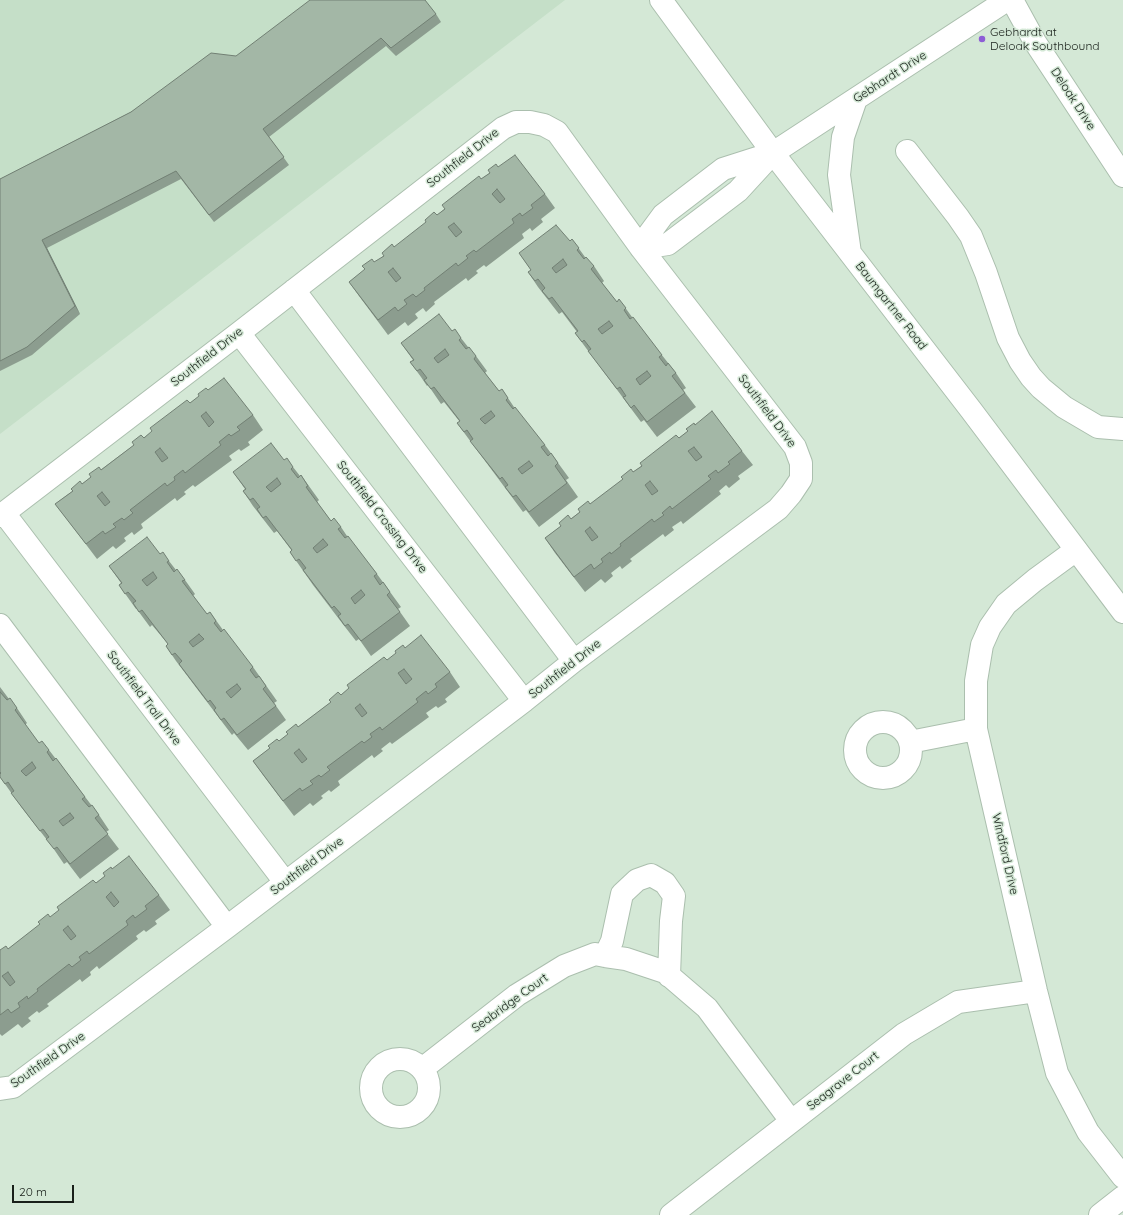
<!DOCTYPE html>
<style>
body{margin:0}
#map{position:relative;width:1123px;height:1215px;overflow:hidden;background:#d4e8d6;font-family:Quicksand,sans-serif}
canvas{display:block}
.scale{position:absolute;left:12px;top:1185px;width:62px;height:18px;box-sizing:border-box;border:2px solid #19201a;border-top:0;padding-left:5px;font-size:12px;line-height:14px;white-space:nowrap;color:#19201a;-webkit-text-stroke:3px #d4e8d6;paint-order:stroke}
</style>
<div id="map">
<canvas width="1123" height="1215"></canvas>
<div class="scale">20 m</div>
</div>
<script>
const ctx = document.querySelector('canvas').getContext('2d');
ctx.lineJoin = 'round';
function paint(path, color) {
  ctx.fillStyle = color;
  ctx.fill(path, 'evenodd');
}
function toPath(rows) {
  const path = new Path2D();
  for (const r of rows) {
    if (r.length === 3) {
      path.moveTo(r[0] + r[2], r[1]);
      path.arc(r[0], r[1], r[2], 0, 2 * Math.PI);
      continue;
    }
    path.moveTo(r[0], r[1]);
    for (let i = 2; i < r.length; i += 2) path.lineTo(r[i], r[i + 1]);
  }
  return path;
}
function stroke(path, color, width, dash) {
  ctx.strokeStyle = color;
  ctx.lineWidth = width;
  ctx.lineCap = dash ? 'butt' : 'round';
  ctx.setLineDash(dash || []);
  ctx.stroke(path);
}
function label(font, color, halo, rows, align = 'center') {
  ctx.font = font + ' Quicksand,sans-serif';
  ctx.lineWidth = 3;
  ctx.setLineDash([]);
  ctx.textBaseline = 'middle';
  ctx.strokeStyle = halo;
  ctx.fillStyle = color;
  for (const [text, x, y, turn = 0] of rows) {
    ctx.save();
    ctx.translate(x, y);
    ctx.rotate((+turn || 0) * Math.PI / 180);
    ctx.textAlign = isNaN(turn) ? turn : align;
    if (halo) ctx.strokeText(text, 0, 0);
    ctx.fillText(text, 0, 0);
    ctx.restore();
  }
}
paint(toPath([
 [0,0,565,0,0,434]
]), '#c5dfc8');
const street = toPath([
 [1012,0,1035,42,1123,176],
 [907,151,958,217,971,236,986,273,1008,338,1020,361,1031,377,1041,388,1064,407,1098,427,1123,429],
 [641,248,649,234,663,215,723,169,773,153],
 [641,248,668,244,738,191,772,154],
 [294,290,574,661],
 [239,333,524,701],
 [4,513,285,882],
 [0,516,239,333,503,128,516,122,530,122,544,125,557,132,641,248,795,447,801,463,801,479,791,494,778,509,574,661,524,701,227,927,13,1087,0,1089],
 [1076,550,1035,580,1006,604,990,627,982,645,976,681,976,729,1036,991,1057,1073,1088,1132,1123,1177],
 [0,625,227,927],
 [883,750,28],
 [910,742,976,729],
 [605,956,612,941,622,894,637,880,651,875,665,883,674,896,671,921,669,976],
 [400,1088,29],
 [422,1069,517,995,564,966,595,954,605,956,626,959,665,972,707,1008,791,1121],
 [671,1215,904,1034,958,1002,1036,991],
 [1100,1215,1123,1197]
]);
const secondary = toPath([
 [661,0,773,153,971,410,1123,612],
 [773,153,1007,0],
 [850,253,839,175,843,137,856,99]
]);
stroke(street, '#abbfae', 24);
stroke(secondary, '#abbfae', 24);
stroke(street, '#fff', 22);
stroke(secondary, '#fff', 22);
paint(toPath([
 [436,14,441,22,396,56,386,46,269,137,289,165,214,222,181,179,47,248,80,314,32,355,0,371,0,179,131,112,236,56],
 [498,167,545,194,555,208,541,219,543,222,532,231,530,228,522,234,524,238,486,267,484,265,476,271,478,273,468,281,466,278,434,302,435,304,426,312,423,308,415,314,418,318,408,326,405,322,388,335,359,296,349,282,437,215,481,179],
 [572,239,585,257,594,266,604,281,602,283,617,302,619,299,632,317,676,373,686,388,683,390,696,407,657,437,644,420,641,422,586,348,575,333,577,332,562,312,559,314,538,287,528,272,531,270,519,253,570,241],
 [452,331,461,338,468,347,476,356,487,371,485,373,499,391,502,389,514,407,545,445,569,478,566,480,578,497,539,527,526,510,523,512,468,438,457,423,460,422,444,402,441,404,428,385,427,386,421,377,410,362,413,360,401,343],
 [208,390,253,415,263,430,248,442,250,445,241,451,239,449,229,456,232,460,195,487,193,485,184,492,186,494,177,501,175,498,141,524,143,528,134,535,132,532,124,538,126,541,116,549,113,546,97,559,66,518,55,504,190,403],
 [695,424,742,451,753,465,738,476,740,479,729,488,726,485,719,491,721,494,683,524,681,521,672,527,674,530,665,537,663,534,630,559,632,561,622,569,620,566,611,573,613,576,605,583,601,579,585,592,555,553,545,538,688,431],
 [284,460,293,467,300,476,301,475,319,500,317,502,331,521,341,527,347,536,377,574,401,607,398,609,410,626,371,656,359,639,356,641,342,623,313,585,290,552,292,551,277,531,274,533,253,506,243,491,245,489,233,472],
 [160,554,169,561,176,570,185,580,195,594,193,596,207,614,210,612,223,630,253,667,277,701,274,703,286,720,248,750,234,733,232,735,176,661,166,646,168,644,152,625,150,627,136,608,136,609,119,585,121,583,109,566],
 [405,648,450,672,460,687,445,699,447,702,438,708,436,706,426,713,429,717,392,744,390,742,381,749,383,751,374,758,372,755,338,781,340,785,331,792,329,790,321,796,323,798,313,806,310,803,294,816,263,775,253,761,387,660],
 [0,687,9,699,17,708,27,723,25,725,39,743,49,750,99,815,109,830,106,832,119,849,80,879,67,862,64,864,51,845,22,808,0,777],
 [112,869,159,895,170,910,155,921,157,924,146,932,144,930,136,936,138,939,99,969,97,966,90,972,91,975,82,982,80,979,47,1004,49,1006,39,1013,37,1011,28,1018,31,1021,22,1028,18,1024,2,1036,0,1034,0,950,8,949,105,876]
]), '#8c9d8f');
paint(toPath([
 [42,240,47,248,80,314,75,306]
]), '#728074');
const building = toPath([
 [310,0,425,0,436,14,391,48,381,38,263,129,284,157,209,215,176,171,42,240,75,306,27,347,0,361,0,179,131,112,211,53,236,56,310,0],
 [515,155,545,194,531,205,533,208,522,216,520,213,512,219,514,223,476,252,474,250,466,256,468,258,458,266,456,263,424,288,425,290,416,297,413,294,404,300,407,304,398,311,395,307,378,320,349,282,365,269,362,266,372,259,374,262,384,256,382,253,392,244,394,247,426,222,425,220,434,212,437,215,445,209,442,205,479,176,481,179,490,173,488,170,496,164,498,167,515,155],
 [497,189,505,199,500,203,492,194,497,189],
 [454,223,462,232,456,237,448,227,454,223],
 [393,268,401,278,396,282,388,272,393,268],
 [556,225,570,241,572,239,579,248,577,250,584,259,586,257,594,266,591,269,617,302,619,299,626,308,624,310,630,319,633,317,662,355,659,357,666,366,668,363,676,373,672,376,685,393,647,422,634,405,631,408,623,397,626,396,620,387,617,389,588,351,591,349,584,340,582,342,575,333,578,331,552,297,549,299,542,291,545,288,538,279,535,281,528,272,531,270,519,253,556,225],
 [563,259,567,265,556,273,552,268,563,259],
 [609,321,613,326,602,334,598,329,609,321],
 [647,371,651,376,640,385,636,379,647,371],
 [439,314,452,331,455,329,461,338,459,340,466,349,469,347,476,356,474,359,499,391,502,389,508,398,506,400,513,409,515,407,545,445,541,447,548,456,551,453,558,463,555,466,567,483,529,512,516,495,513,497,505,487,508,485,502,477,500,479,470,441,473,439,467,430,464,432,457,423,460,421,434,387,431,389,424,380,427,378,420,369,417,371,410,362,414,360,401,343,439,314],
 [445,349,449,355,438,363,434,358,445,349],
 [491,411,495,416,485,424,480,419,491,411],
 [529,461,533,466,522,474,518,469,529,461],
 [224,378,253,415,237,427,240,430,231,436,229,434,219,442,221,445,185,473,183,470,174,477,175,480,167,486,165,483,130,510,133,513,124,520,122,518,113,524,116,527,105,534,103,531,86,544,55,504,73,491,71,489,80,481,82,484,91,477,89,474,99,467,101,470,134,445,132,442,141,435,144,438,152,431,150,428,187,400,190,403,199,396,198,394,206,388,208,390,224,378],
 [206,412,214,422,209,427,201,416,206,412],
 [160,448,168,458,162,462,155,452,160,448],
 [102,492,110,502,105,506,97,496,102,492],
 [712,411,742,451,728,462,730,464,718,473,716,470,708,476,711,479,672,509,670,506,662,513,664,515,654,522,652,519,620,544,621,546,611,554,610,552,601,559,603,562,594,569,591,564,574,577,545,538,561,526,559,523,568,515,571,519,580,512,578,509,588,501,590,504,623,479,621,477,631,469,633,472,642,466,640,463,676,435,679,438,688,431,686,429,694,423,695,425,712,411],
 [694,447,702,457,696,461,688,451,694,447],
 [650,481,658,491,652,495,645,485,650,481],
 [590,527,598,537,592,541,585,531,590,527],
 [271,443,284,460,287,458,293,467,291,469,298,478,301,475,308,486,306,487,331,521,334,518,341,527,338,529,345,538,348,536,377,574,374,576,380,585,383,582,390,592,387,595,400,612,361,641,348,624,345,626,338,616,341,614,334,606,332,608,303,570,306,568,299,559,296,561,290,552,292,550,266,516,263,518,257,509,260,507,253,498,250,500,243,491,246,489,233,472,271,443],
 [277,478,281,484,271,492,266,487,277,478],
 [323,539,328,545,317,553,313,548,323,539],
 [361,590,365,595,355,604,351,598,361,590],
 [147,537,160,554,163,552,169,561,167,562,174,572,177,569,185,580,182,581,207,614,210,612,216,621,214,623,221,632,224,629,253,667,250,670,256,678,259,676,266,686,263,689,276,706,237,735,224,718,221,720,214,710,216,708,210,700,208,702,179,664,182,661,175,653,172,655,166,646,168,644,142,610,139,612,133,603,136,601,128,592,125,594,119,585,122,583,109,566,147,537],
 [153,572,157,578,147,586,142,580,153,572],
 [199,634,204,639,193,647,189,642,199,634],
 [237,684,241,689,231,698,226,692,237,684],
 [421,635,450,672,435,684,437,687,428,694,426,691,416,699,418,702,382,730,380,727,370,734,372,737,364,743,362,741,327,767,330,770,321,777,319,775,310,781,313,784,302,791,300,788,283,801,253,761,270,748,268,746,277,739,279,741,288,734,286,732,296,724,298,727,331,702,329,700,338,692,341,695,349,688,347,685,384,657,387,660,396,653,395,651,403,645,405,648,421,635],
 [404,669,412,679,406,684,398,673,404,669],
 [360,704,367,713,362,717,355,708,360,704],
 [299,749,307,759,302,763,294,753,299,749],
 [0,692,7,700,10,698,17,708,15,710,39,743,42,741,49,750,47,752,53,761,56,758,85,797,82,799,89,807,92,805,99,815,95,818,108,834,70,864,57,847,54,849,46,839,49,837,43,829,40,831,11,793,14,791,8,782,5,784,0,777,0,774,1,773,0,772,0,692],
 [32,762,36,768,26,776,21,771,32,762],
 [70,813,74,818,63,826,59,821,70,813],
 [129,856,159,895,145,906,147,909,135,918,133,915,126,921,128,925,89,954,87,951,79,957,81,960,72,967,69,964,37,989,38,991,28,999,27,996,18,1003,20,1007,11,1013,8,1009,0,1015,0,950,6,946,8,949,40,924,38,922,48,914,50,917,59,910,57,907,93,880,96,883,105,876,103,873,111,867,112,869,129,856],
 [111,892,119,902,114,907,106,897,111,892],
 [68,926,76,936,71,940,63,930,68,926],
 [8,972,15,982,10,986,2,976,8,972]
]);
paint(building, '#a3b7a6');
stroke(building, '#728074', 1);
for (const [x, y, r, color] of [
 [982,39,4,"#8d5dd6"]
]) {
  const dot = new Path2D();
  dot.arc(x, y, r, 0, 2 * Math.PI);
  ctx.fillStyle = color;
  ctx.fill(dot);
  stroke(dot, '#d4e8d6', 1.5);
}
label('12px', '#19201a', '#d4e8d6', [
 ["Gebhardt at",990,32],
 ["Deloak Southbound",990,46]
], 'left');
label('12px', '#19201a', '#d4e8d6', [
 ["Gebhardt Drive",890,77,-33],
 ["Deloak Drive",1073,99,57],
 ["Southfield Drive",463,158,-38],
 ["Baumgartner Road",891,306,52],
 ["Southfield Drive",207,357,-38],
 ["Southfield Drive",767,411,53],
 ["Southfield Crossing Drive",382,517,52],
 ["Southfield Drive",565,669,-38],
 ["Southfield Trail Drive",144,698,53],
 ["Windford Drive",1005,854,77],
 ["Southfield Drive",307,866,-37],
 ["Seabridge Court",510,1003,-36],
 ["Southfield Drive",48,1060,-35],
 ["Seagrave Court",843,1081,-38]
]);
</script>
